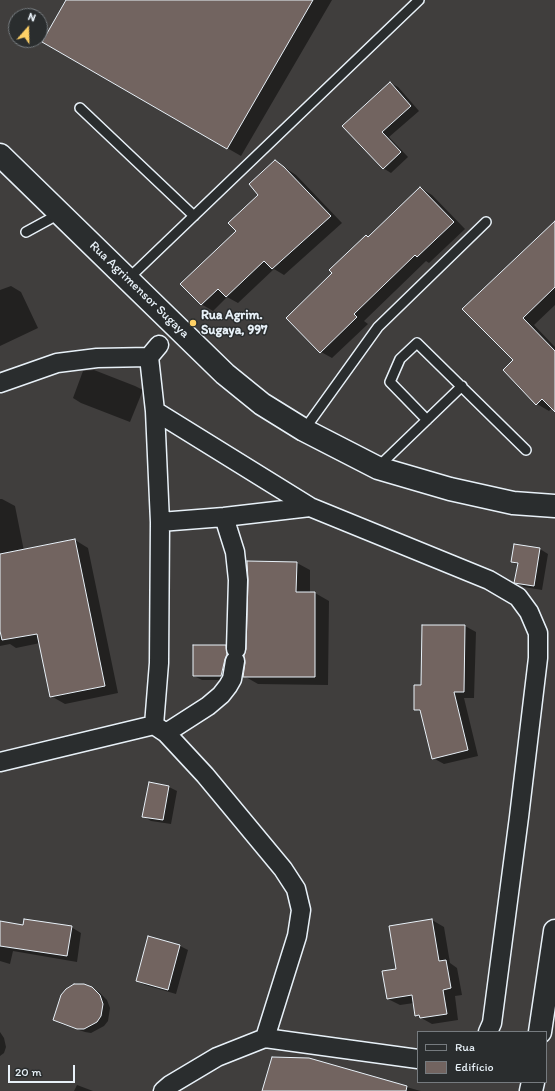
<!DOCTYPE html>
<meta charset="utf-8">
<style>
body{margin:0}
#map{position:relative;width:555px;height:1091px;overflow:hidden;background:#403e3d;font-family:Itim,sans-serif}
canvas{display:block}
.legend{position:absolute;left:417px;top:1031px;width:130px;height:52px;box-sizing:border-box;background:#2a2d2e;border:1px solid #767b7f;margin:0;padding:5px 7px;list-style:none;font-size:12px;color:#e8f1f8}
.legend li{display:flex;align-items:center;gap:8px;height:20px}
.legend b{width:20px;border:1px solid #767b7f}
.north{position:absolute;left:8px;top:8px;width:40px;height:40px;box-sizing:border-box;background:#2a2d2e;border:1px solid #767b7f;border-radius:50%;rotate:20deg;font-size:11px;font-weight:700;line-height:16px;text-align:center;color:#e8f1f8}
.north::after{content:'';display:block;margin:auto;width:14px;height:18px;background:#ffd166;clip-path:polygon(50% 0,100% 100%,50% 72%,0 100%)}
.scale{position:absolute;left:8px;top:1065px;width:67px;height:18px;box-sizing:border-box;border:2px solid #e8f1f8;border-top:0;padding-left:5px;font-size:12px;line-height:14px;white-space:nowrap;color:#e8f1f8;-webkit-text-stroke:3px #2a2d2e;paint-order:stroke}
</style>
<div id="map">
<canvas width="555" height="1091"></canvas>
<ul class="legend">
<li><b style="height:5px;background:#2a2d2e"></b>Rua</li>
<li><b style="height:11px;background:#726460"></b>Edifício</li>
</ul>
<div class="north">N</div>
<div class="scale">20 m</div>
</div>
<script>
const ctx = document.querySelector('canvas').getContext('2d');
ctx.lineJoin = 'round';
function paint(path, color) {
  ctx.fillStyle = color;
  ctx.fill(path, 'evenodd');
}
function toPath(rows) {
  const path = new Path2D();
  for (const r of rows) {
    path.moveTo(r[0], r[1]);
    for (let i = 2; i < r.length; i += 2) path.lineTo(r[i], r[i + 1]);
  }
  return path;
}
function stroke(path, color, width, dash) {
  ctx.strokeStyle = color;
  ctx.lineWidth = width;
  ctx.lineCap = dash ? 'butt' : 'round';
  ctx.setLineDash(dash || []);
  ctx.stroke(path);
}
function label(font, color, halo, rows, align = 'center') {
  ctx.font = font + ' Itim,sans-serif';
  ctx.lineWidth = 3;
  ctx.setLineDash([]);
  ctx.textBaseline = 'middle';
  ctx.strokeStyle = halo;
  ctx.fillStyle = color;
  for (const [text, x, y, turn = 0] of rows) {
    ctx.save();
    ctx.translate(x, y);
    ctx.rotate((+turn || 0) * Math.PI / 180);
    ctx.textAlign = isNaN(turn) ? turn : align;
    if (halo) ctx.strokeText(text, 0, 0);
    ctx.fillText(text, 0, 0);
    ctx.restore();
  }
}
paint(toPath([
 [67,0,332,0,241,156,43,42],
 [390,83,398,87,419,111,389,137,408,157,391,173,383,168,344,126],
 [275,161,296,175,342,223,284,275,274,269,238,303,227,297,213,311,201,304,237,231,259,195],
 [420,188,432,195,465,229,429,263,426,261,364,321,368,324,332,358,321,352,333,274,366,236,369,237],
 [555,225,555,305,534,325,555,347,555,411,552,408,549,411,537,404,504,370,514,361,463,309],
 [11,286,21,292,38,328,0,346,0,290],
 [94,370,135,386,143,390,130,422,81,403,73,398,83,371],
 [0,499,2,499,15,506,24,551,75,540,88,548,118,693,65,704,51,696,40,643,16,648,10,644,0,646],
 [515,545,540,549,548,554,542,590,524,587,516,582,518,565,512,562],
 [297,563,310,570,310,593,315,593,329,601,328,685,258,684,244,676,247,650],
 [465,626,476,632,474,698,464,698,478,756,444,764,433,758,422,713,415,709,422,686],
 [225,646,233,651,229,680,202,680,194,676],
 [169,787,177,791,171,824,151,821,143,816],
 [432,920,444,927,450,963,457,968,462,995,455,996,458,1020,432,1024,416,1015,414,1003,400,1005,388,999,397,970],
 [0,922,24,926,71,927,81,933,77,962,13,951,10,964,0,961],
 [149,938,180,946,188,950,176,994,145,985,137,981],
 [92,988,100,993,107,1000,110,1008,108,1021,104,1026,91,1033,85,1032,61,1024,54,1020],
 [0,1032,4,1038,6,1047,4,1053,0,1056],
 [309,1059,417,1090,421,1091,264,1091],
 [77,1085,93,1091,74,1091]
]), '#0007');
const building = toPath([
 [66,0,313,0,227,149,42,42,66,0],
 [390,82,411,106,382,132,401,152,383,169,342,126,390,82],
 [275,160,284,167,331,216,272,269,264,261,226,297,218,289,201,305,180,284,236,231,228,223,258,195,249,184,275,160],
 [420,187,454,222,417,257,415,255,354,314,357,317,320,353,286,318,332,273,329,270,366,235,368,237,420,187],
 [555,221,555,287,523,318,555,351,555,412,542,399,536,405,503,370,513,360,462,309,555,221],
 [75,539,105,686,50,697,37,634,2,640,0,631,0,554,75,539],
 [514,544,540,548,534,586,514,583,518,563,511,562,514,544],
 [247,561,297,562,296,592,315,592,315,677,243,677,245,663,244,656,246,649,248,580,247,561],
 [422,625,465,625,464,692,454,692,468,750,432,759,420,710,414,710,414,685,421,685,422,625],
 [193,645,226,645,227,654,225,659,221,676,193,676,193,645],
 [149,782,169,786,163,820,142,817,149,782],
 [24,919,72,926,67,956,0,946,0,921,23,925,24,919],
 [432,919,439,961,446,960,451,988,443,990,447,1014,420,1018,419,1015,415,1016,412,995,387,999,382,971,396,969,389,926,432,919],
 [148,936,180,945,168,990,136,981,148,936],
 [74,984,84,984,92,987,100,995,103,1004,101,1016,97,1022,84,1029,77,1029,53,1020,61,995,66,989,74,984],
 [272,1057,309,1058,407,1086,406,1091,262,1091,272,1057]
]);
paint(building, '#726460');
stroke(building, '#e8f1f8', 1);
const service = toPath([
 [80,108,194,216],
 [26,232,59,214],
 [128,279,419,0],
 [427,420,390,382,400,359,417,343,526,450],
 [304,430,378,327,486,222],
 [378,467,462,386]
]);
const minor = toPath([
 [0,383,57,363,97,358,149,357],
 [155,411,310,507,489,580,518,597,529,612,538,633,538,658,519,817,492,1023,488,1032],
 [224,517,235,552,238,580,236,649],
 [160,522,224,517,310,507],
 [154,725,166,733,205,775,283,869,296,889,301,910,297,936,265,1038],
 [166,733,208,706,221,695,228,686,232,679,235,661],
 [0,762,154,725,159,663,160,522,155,411,149,357,159,345],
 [163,1091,170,1085,217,1057,265,1038,418,1059]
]);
const secondary = toPath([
 [0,155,225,374,262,404,304,430,378,468,450,489,513,503,555,506],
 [540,1032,555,931],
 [531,1091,533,1082]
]);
stroke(service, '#e8f1f8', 12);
stroke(minor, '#e8f1f8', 21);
stroke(secondary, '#e8f1f8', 25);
stroke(service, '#2a2d2e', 9);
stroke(minor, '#2a2d2e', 18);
stroke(secondary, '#2a2d2e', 22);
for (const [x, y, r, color] of [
 [193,323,4,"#ffd166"]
]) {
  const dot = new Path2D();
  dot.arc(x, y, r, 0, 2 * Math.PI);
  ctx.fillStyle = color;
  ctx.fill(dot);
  stroke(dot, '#2a2d2e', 1.5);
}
label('13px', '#e8f1f8', '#2a2d2e', [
 ["Rua Agrimensor Sugaya",139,290,44]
]);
label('bold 13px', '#e8f1f8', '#2a2d2e', [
 ["Rua Agrim.",201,316],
 ["Sugaya, 997",201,331]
], 'left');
</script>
